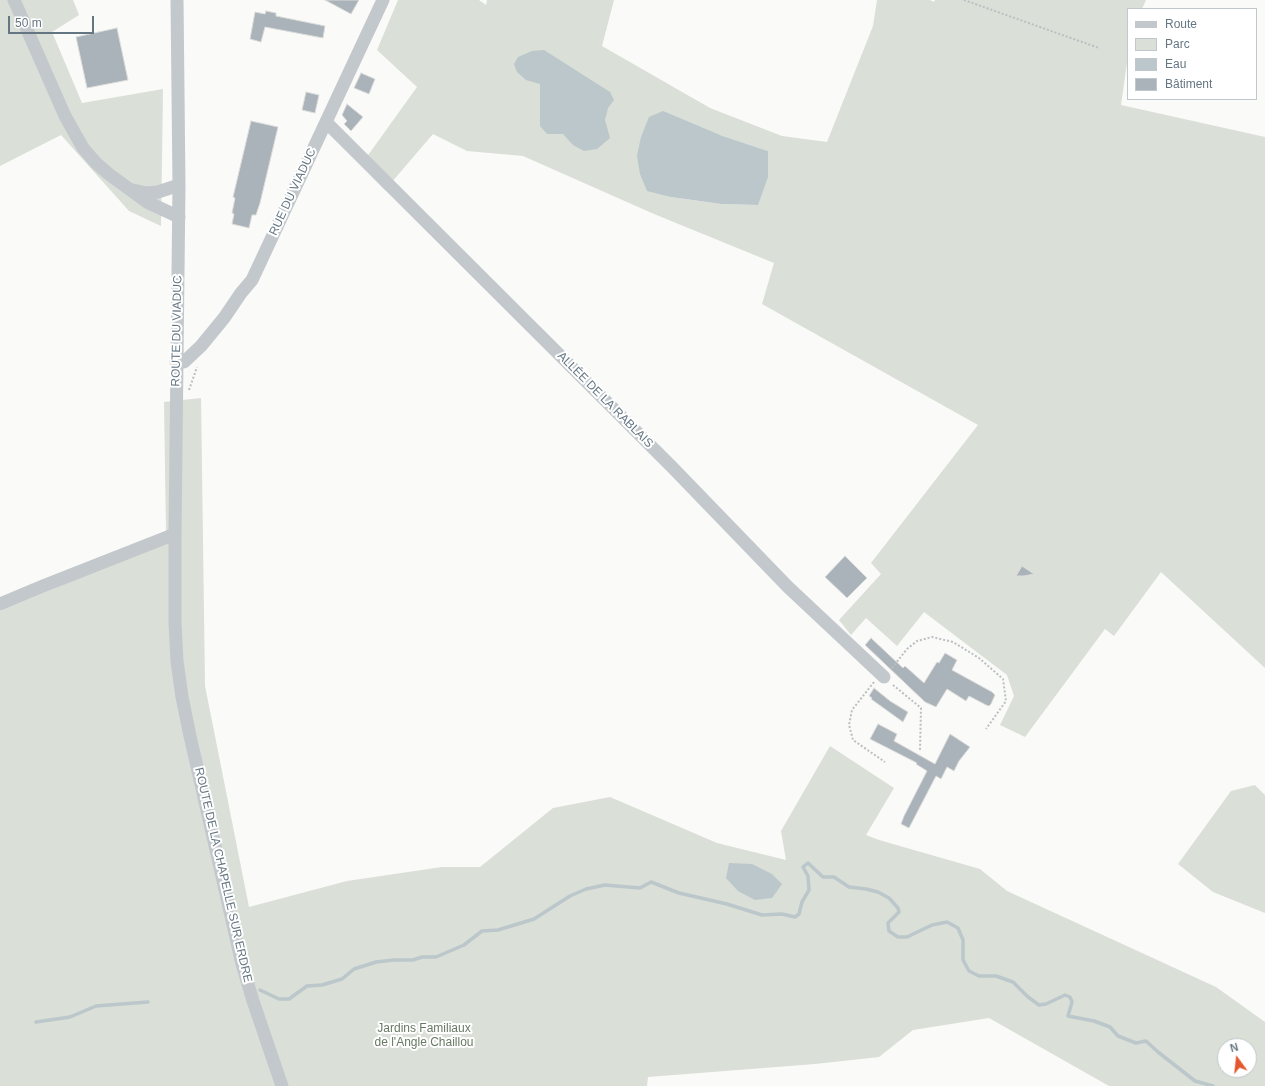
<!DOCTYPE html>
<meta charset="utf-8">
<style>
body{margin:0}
#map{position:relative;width:1265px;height:1086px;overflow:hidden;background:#fafaf8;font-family:Helvetica,sans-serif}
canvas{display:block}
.legend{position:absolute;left:1127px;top:8px;width:130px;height:92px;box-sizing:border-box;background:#fff;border:1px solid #c1c8cd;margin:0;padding:5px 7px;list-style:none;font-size:12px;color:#657683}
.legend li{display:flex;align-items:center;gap:8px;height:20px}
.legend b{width:20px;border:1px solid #c1c8cd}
.north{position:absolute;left:1217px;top:1038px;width:40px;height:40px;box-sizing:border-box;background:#fff;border:1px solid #c1c8cd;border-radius:50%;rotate:345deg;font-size:11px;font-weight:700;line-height:16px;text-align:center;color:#657683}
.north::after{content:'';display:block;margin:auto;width:14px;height:18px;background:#e4572e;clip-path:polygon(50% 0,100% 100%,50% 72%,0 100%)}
.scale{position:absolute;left:8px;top:16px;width:86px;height:18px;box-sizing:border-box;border:2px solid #657683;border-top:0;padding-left:5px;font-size:12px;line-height:14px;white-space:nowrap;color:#657683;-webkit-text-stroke:3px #fff;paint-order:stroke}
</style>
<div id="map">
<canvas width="1265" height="1086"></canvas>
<ul class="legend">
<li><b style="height:5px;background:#c3c8cc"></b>Route</li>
<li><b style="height:11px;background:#dadfd7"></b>Parc</li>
<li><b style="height:11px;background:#bbc7cb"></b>Eau</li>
<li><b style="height:11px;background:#aab3b9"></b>Bâtiment</li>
</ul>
<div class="north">N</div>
<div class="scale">50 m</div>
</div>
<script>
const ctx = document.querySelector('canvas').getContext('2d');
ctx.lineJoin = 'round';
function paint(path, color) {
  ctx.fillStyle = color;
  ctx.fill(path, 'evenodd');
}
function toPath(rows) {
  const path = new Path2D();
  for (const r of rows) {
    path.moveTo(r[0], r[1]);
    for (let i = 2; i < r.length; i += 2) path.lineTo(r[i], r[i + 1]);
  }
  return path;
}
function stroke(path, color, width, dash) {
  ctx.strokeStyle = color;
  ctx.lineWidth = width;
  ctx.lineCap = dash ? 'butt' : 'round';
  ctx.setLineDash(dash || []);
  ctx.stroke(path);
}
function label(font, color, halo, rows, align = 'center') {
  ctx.font = font + ' Helvetica,sans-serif';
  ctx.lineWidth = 4;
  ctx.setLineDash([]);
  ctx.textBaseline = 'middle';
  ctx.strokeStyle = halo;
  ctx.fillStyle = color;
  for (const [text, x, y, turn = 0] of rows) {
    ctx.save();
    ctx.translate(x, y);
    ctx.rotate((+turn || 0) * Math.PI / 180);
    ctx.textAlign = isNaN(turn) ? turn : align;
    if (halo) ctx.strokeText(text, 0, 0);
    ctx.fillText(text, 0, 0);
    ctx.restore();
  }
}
paint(toPath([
 [0,0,73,0,79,15,52,32,82,103,163,89,161,226,129,211,61,135,0,166],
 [398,0,479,0,486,5,487,0,614,0,602,46,710,108,782,136,827,142,873,26,877,0,930,0,934,2,935,0,1146,0,1142,9,1128,9,1128,56,1121,105,1265,137,1265,668,1161,572,1114,636,1105,629,1025,737,1000,725,1014,696,1007,675,924,612,897,646,866,618,851,635,839,620,881,574,871,563,978,425,762,304,774,263,654,214,523,156,467,151,433,134,385,190,361,165,417,87,377,50],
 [720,135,768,151,758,205,721,204,671,197],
 [201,398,205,686,249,907,347,881,442,867,480,867,553,808,610,797,717,843,786,860,781,831,830,746,894,788,866,835,879,840,980,869,1007,891,1216,987,1265,1022,1265,1086,1109,1086,989,1018,913,1030,879,1057,815,1064,648,1077,647,1086,0,1086,0,611,163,543,166,531,164,402],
 [1225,1046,1249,1046,1249,1070,1225,1070],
 [1255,785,1265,795,1265,913,1213,892,1178,864,1231,791]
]), '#dadfd7');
paint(toPath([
 [544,50,610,92,614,100,608,108,605,120,610,138,597,149,584,151,573,145,563,134,547,134,540,126,540,84,526,80,517,72,514,64,518,57,532,51],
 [663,111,720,135,768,151,768,177,758,205,721,204,671,197,647,191,640,174,637,156,641,137,649,117],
 [729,863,752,864,772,874,782,884,772,898,755,900,738,891,726,878]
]), '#bbc7cb');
stroke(toPath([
 [260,990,279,999,289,999,307,986,322,985,342,979,354,969,376,962,394,960,413,960,422,957,436,957,464,945,482,931,498,930,534,919,570,896,586,889,605,885,640,888,651,882,679,893,727,904,762,915,782,914,795,917,799,914,802,902,809,890,808,876,803,867,808,863,823,877,834,877,849,887,866,889,878,892,889,898,898,908,899,912,888,923,889,931,898,937,907,937,932,925,947,922,958,928,963,940,963,960,969,971,979,976,996,976,1013,982,1028,997,1039,1005,1046,1004,1065,995,1070,997,1072,1002,1068,1016,1094,1021,1110,1027,1118,1036,1136,1043,1146,1041,1158,1052,1195,1081,1213,1086],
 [36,1022,70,1017,96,1006,148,1002]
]), '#bbc7cb', 3.5);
const building = toPath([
 [325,0,359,0,351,14,325,0],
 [266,11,276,13,276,16,325,26,323,38,265,27,261,42,250,39,255,12,265,14,266,11],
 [117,28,128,80,87,88,76,37,117,28],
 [361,73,375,79,369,94,354,88,361,73],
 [306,92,319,95,315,113,302,110,306,92],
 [347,104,363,117,351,131,344,124,347,121,342,115,347,104],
 [251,121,278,127,260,203,256,215,252,215,249,228,232,224,234,214,232,213,235,198,233,197,251,121],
 [845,556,867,578,847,598,825,577,845,556],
 [1022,566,1034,574,1024,576,1016,576,1022,566],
 [871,638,903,668,905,666,924,683,937,662,939,663,945,653,957,660,952,670,992,692,995,695,991,704,989,706,986,705,969,696,966,701,947,689,936,707,925,702,865,645,871,638],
 [874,688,890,701,908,712,903,722,871,699,872,698,869,696,874,688],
 [878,724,897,734,894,741,935,764,950,734,970,747,959,761,954,771,947,767,941,779,936,776,909,828,901,824,904,816,927,771,916,764,917,763,870,739,878,724]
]);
paint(building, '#aab3b9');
stroke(building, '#dcdcda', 1);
stroke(toPath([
 [964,0,1099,48],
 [189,390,197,367],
 [892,668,907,649,917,641,932,637,953,642,979,658,1003,679,1006,701,986,729],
 [874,682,852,710,849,725,853,740,885,762],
 [893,685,921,708,920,750]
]), '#bbbfc2', 2, [2, 2]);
stroke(toPath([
 [14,0,65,116,83,148,97,164,110,175,147,202,179,217],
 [177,0,179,185,175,534,175,623,177,661,182,697,190,736,242,964,253,1001,282,1086],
 [326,122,672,467,788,587,884,677],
 [133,190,146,193,158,192,179,185],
 [176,362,184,362,201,346,224,318,241,293,252,280,383,0],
 [0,604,43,586,175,534]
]), '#c3c8cc', 13);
label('12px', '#657683', '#fff', [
 ["RUE DU VIADUC",293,192,-65],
 ["ROUTE DU VIADUC",177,331,-89],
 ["ALLÉE DE LA RABLAIS",605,400,45],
 ["ROUTE DE LA CHAPELLE SUR ERDRE",223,875,77]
]);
label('12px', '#687a64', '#fff', [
 ["Jardins Familiaux",424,1029],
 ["de l'Angle Chaillou",424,1043]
]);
</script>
